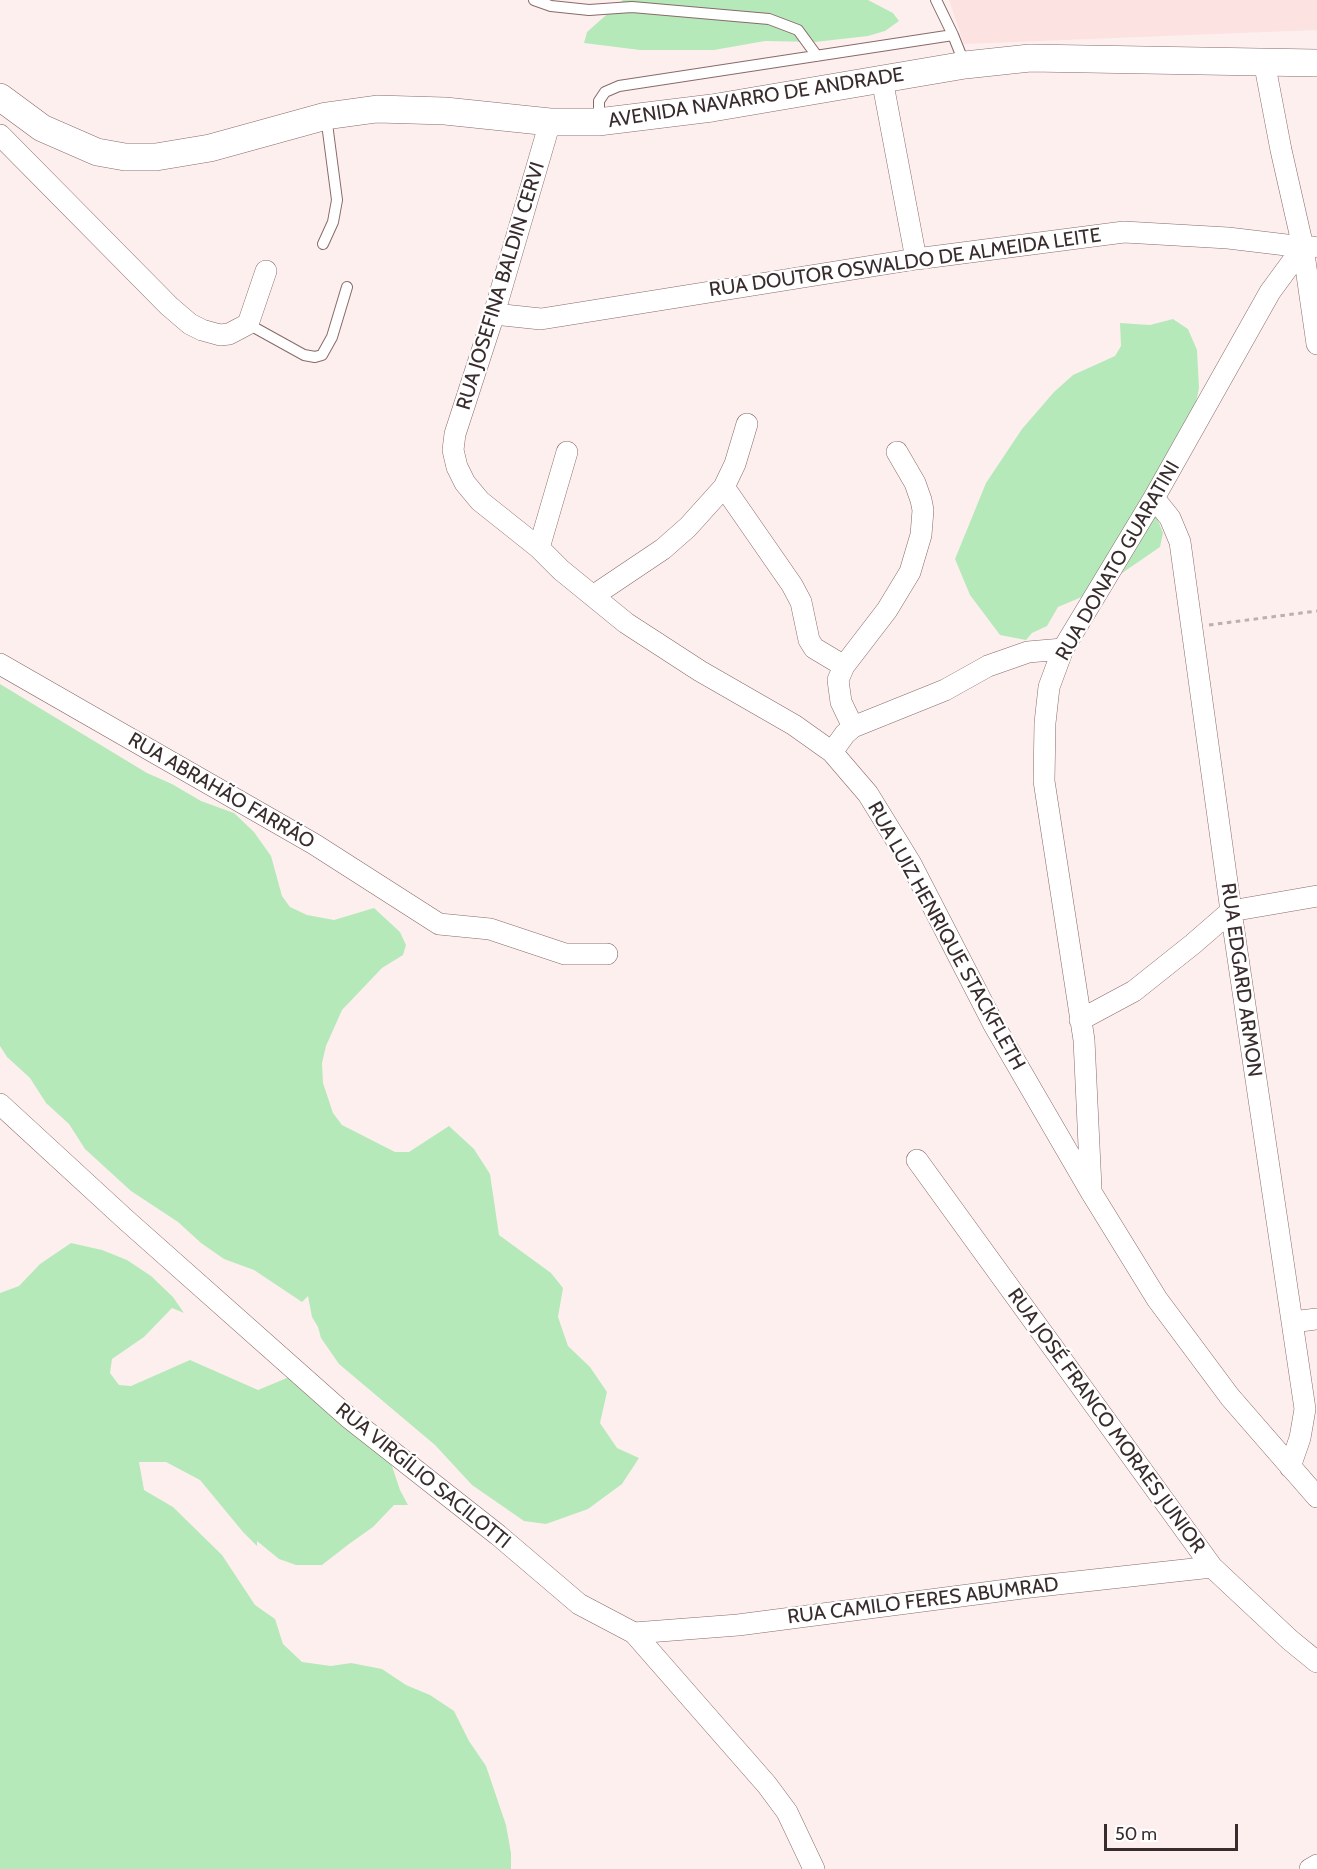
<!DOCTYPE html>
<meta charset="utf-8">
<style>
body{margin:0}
#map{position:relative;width:1317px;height:1869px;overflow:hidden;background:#feefef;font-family:Cabin,sans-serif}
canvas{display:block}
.scale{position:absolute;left:1104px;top:1824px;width:134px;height:27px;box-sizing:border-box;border:3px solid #392c2c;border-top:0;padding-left:8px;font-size:18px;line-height:21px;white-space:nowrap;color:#392c2c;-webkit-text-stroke:4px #fff;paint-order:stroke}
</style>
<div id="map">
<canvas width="1317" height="1869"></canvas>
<div class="scale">50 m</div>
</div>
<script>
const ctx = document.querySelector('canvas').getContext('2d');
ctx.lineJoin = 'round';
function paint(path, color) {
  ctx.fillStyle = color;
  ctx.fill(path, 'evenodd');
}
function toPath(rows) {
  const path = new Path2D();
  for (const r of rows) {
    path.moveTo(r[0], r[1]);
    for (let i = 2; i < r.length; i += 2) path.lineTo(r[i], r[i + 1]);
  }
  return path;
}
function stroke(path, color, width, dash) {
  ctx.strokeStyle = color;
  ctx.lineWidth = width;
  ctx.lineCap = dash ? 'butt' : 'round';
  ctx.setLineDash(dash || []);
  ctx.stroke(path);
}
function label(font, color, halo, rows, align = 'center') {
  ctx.font = font + ' Cabin,sans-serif';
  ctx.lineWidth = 4.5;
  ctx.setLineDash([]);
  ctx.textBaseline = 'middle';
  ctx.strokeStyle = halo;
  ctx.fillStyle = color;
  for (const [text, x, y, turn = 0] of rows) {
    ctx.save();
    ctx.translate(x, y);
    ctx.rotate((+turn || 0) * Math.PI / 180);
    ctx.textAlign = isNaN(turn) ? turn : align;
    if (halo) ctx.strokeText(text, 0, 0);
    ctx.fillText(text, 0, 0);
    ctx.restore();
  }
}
paint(toPath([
 [949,0,1317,0,1317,30,964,44]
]), '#fce2e1');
paint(toPath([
 [623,0,868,0,893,13,899,21,885,31,868,36,815,42,765,41,714,50,640,50,584,43,587,32],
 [1173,319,1188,329,1197,350,1199,388,1191,427,1155,513,1163,533,1160,547,1096,591,1058,607,1047,626,1032,633,1026,640,1000,635,970,595,955,559,986,483,1022,429,1054,392,1073,375,1115,356,1121,346,1120,323,1150,325],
 [0,684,147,773,172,784,201,801,234,813,254,832,271,856,282,896,290,907,307,915,334,920,374,908,400,932,406,945,403,955,382,968,342,1010,326,1046,322,1063,323,1083,333,1113,342,1125,395,1152,409,1152,449,1126,474,1149,490,1174,499,1235,551,1273,563,1288,558,1317,568,1346,590,1367,607,1392,600,1423,617,1448,639,1458,622,1484,588,1509,546,1524,524,1521,472,1485,435,1445,339,1364,321,1338,318,1327,312,1317,308,1296,302,1302,254,1270,224,1259,201,1243,178,1222,131,1191,85,1149,69,1124,46,1103,30,1078,7,1057,0,1046],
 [71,1243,102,1250,127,1260,151,1276,173,1297,184,1313,172,1308,144,1337,112,1359,110,1373,119,1385,131,1386,190,1360,258,1390,294,1375,390,1460,400,1490,408,1505,394,1505,373,1527,349,1544,322,1565,296,1565,279,1559,257,1541,257,1546,243,1532,200,1480,166,1462,139,1462,144,1490,173,1507,222,1555,255,1605,275,1619,283,1644,302,1662,331,1666,351,1663,382,1669,406,1685,430,1695,454,1711,469,1741,486,1766,506,1825,511,1853,511,1869,0,1869,0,1293,19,1286,40,1264]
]), '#b6e9ba');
const service = toPath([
 [534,0,551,6,589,10,632,7,769,19,798,30,817,56],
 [936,0,953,35,965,65],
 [599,120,599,101,605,92,619,86,953,35],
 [323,244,333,222,337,200,326,116],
 [248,324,304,355,315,357,322,355,332,337,347,287]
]);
const minor = toPath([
 [1264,61,1281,150,1303,247,1317,344],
 [882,79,916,259],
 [550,122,494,314,455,434,453,450,457,467,465,483,480,501,539,548,561,570,626,623,700,671,794,725,832,752,868,794,911,864,994,1025,1091,1192,1157,1299,1230,1397,1317,1497],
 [0,135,169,306,190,324,202,330,220,335,229,334,248,324,266,271],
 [494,314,541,319,916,259,1124,232,1228,238,1303,247,1313,247],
 [724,487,792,585,801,602,809,640,814,648,844,666],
 [1154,498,1170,518,1180,542,1231,911,1305,1409,1300,1438,1290,1467],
 [539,548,567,452],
 [593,596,663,549,688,527,724,487,735,464,747,424],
 [0,664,314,844,439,924,490,929,565,954,607,954],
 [853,727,841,702,838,680,844,666,887,610,910,572,921,535,923,510,921,500,915,483,897,452],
 [832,752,845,734,853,727,945,690,988,666,1028,652,1063,649],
 [1080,1020,1134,991,1193,944,1231,911,1317,896],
 [0,1104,125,1219,348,1417,498,1535,579,1604,634,1633,767,1785,787,1812,814,1869],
 [917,1160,1212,1567,1290,1640,1317,1662],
 [1091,1188,1084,1040,1044,781,1045,723,1049,687,1063,649,1154,498,1270,292,1303,247],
 [1292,1322,1317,1319],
 [634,1633,738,1625,1030,1587,1212,1567],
 [1310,1869,1317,1865]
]);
const tertiary = toPath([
 [0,97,42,128,97,152,125,157,156,157,210,148,326,116,377,109,445,111,550,122,598,122,712,108,965,65,1030,58,1317,63]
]);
stroke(service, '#886a69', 12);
stroke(minor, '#886a69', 22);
stroke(tertiary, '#886a69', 28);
stroke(toPath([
 [1209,625,1317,611]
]), '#bdafaf', 3, [4.5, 4.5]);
stroke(service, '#fff', 10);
stroke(minor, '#fff', 21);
stroke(tertiary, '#fff', 27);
label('20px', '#392c2c', '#fff', [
 ["AVENIDA NAVARRO DE ANDRADE",756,98,-9],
 ["RUA DOUTOR OSWALDO DE ALMEIDA LEITE",905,263,-8],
 ["RUA JOSEFINA BALDIN CERVI",501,286,-73],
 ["RUA DONATO GUARATINI",1118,561,-60],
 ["RUA ABRAHÃO FARRÃO",221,791,30],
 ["RUA LUIZ HENRIQUE STACKFLETH",946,936,61],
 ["RUA EDGARD ARMON",1241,980,82],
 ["RUA JOSÉ FRANCO MORAES JUNIOR",1106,1421,54],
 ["RUA VIRGÍLIO SACILOTTI",423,1476,39],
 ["RUA CAMILO FERES ABUMRAD",923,1601,-7]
]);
</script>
